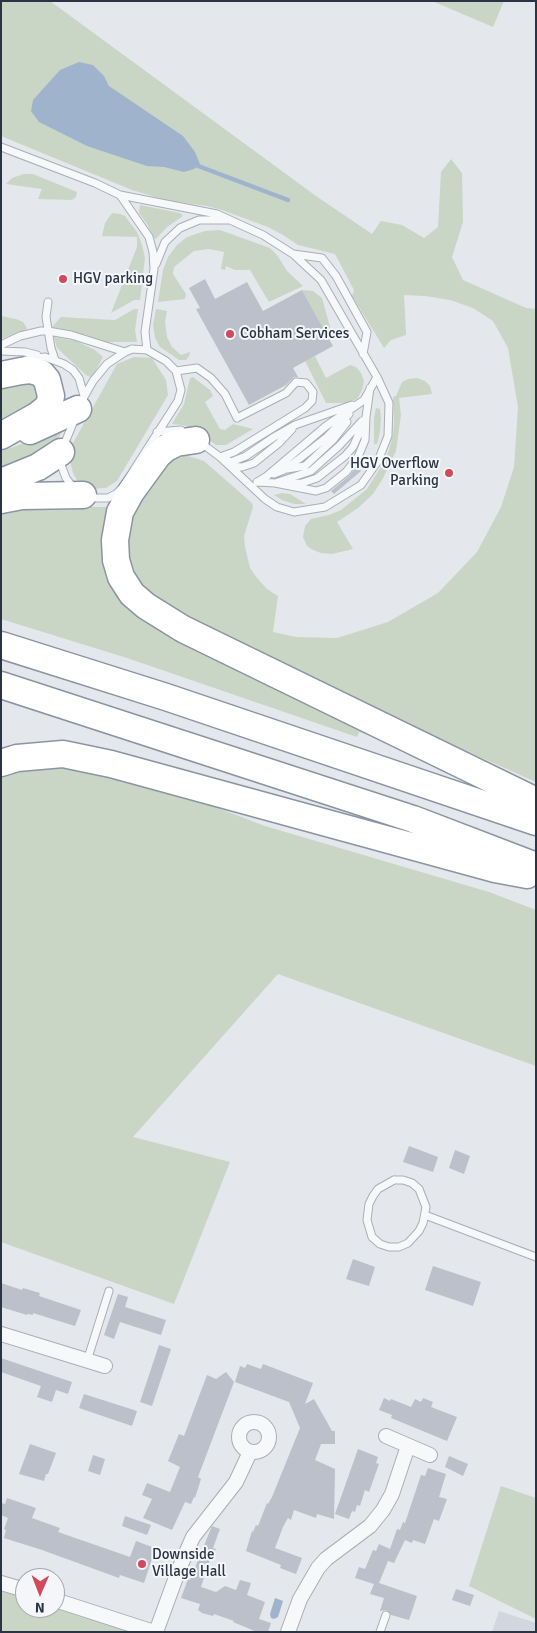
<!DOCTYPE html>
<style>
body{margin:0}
#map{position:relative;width:537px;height:1633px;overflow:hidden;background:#e4e7ec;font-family:Signika,sans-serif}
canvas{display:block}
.frame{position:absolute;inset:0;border:2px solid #2b3445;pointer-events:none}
.north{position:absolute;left:15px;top:1568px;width:50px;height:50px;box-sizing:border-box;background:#f4f6f9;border:1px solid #a4a8b1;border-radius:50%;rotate:181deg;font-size:14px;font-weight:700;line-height:20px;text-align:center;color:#2b3445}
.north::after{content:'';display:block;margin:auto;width:18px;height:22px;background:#d1495b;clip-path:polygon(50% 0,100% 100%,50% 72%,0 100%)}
</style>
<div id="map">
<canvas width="537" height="1633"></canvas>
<div class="frame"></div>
<div class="north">N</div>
</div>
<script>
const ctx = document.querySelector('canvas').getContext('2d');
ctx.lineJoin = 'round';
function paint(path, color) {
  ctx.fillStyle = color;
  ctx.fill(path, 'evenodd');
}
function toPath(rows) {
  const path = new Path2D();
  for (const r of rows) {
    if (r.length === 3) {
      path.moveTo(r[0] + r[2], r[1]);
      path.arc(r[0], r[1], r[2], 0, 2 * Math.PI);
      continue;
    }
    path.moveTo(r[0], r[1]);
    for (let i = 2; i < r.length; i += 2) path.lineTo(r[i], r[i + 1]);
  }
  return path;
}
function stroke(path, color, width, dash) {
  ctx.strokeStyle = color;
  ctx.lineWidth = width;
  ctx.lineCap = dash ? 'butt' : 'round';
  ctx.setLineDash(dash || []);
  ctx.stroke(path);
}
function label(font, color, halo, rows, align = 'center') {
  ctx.font = font + ' Signika,sans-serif';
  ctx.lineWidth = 4;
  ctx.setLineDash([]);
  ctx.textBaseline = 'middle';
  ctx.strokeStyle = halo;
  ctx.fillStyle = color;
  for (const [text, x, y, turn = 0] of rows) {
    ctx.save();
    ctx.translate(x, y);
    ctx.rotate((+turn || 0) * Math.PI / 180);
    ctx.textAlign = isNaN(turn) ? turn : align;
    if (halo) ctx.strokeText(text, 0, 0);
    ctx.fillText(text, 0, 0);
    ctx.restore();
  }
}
paint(toPath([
 [499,1611,536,1623,536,1632,492,1632]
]), '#d2d6de');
paint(toPath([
 [1,1,50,1,316,196,372,234,381,221,402,225,424,238,438,227,441,172,451,159,462,173,463,222,452,257,463,280,526,308,536,309,536,782,292,673,156,600,140,585,131,566,124,520,171,459,184,455,195,458,204,461,252,503,253,507,244,536,245,547,250,568,257,578,267,589,278,596,273,632,296,637,337,638,388,622,438,593,477,552,501,507,514,467,518,407,508,348,493,321,473,308,450,300,425,296,404,295,406,335,391,340,384,348,352,296,354,290,335,254,298,245,283,235,268,227,222,210,207,206,169,201,132,190,1,136],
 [432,1,504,1,493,27],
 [24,174,33,174,77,192,76,197,72,200,38,199,42,189,6,184,12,178],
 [140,205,180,213,183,216,167,227,156,239,154,238,147,224,139,213],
 [112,213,120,214,125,216,137,232,142,245,145,258,140,300,134,300,111,313,137,247,137,237,102,236,105,223],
 [220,230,270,248,277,255,287,271,303,286,269,302,250,270,235,270,226,266,225,270,221,269,224,252,209,249,194,251,174,267,173,274,186,294,185,299,158,302,163,270,168,257,177,245,187,237,205,231],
 [302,290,313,291,322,298,330,327,327,335],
 [134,309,138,309,135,330,137,342,104,342,86,335,52,327,61,317,115,320],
 [156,309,167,311,165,322,167,337,172,347,181,355,190,352,189,356,186,360,179,360,160,347,155,338,153,325],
 [1,316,16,319,23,322,27,328,26,330,1,339],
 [54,337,76,341,95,350,103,357,92,378,86,375,57,348],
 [315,356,326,378,350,365,356,367,361,373,364,381,362,390,357,399,346,403,326,403,305,361],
 [134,357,152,358,166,380,168,395,117,481,106,488,91,489,79,484,73,473,68,452,117,364],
 [193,377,210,390,213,396,205,402,220,429,225,430,233,424,253,429,226,445,216,445,194,430,183,425,172,424,184,404,190,378],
 [34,378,42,398,1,428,1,383],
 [417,378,425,381,430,386,432,394,399,398,401,415,396,451,382,480,373,494,358,508,337,522,353,549,332,554,321,553,313,550,307,546,303,537,305,526,311,519,329,515,341,510,367,489,384,462,389,450,393,435,394,421,393,397,396,396,402,382,408,379],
 [376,408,380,409,381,419,380,432,377,444,374,444,374,418],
 [65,425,54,447,1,479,1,451,14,447],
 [282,493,290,494,306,504,294,504,282,500,274,495],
 [1,507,111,507,107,569,371,731,369,735,359,732,357,737,127,658,1,619],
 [61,762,189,797,265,826,489,892,536,910,536,1066,278,974,133,1137,230,1162,174,1304,1,1242,1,774],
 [501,1486,536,1498,536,1619,469,1586],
 [1,1588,25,1596,25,1608,55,1608,55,1605,137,1632,1,1632]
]), '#c9d6c5');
paint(toPath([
 [79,62,93,65,104,76,109,86,183,136,195,152,200,164,194,169,184,172,164,167,147,166,87,146,39,122,31,111,33,100,60,70],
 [275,1598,283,1601,278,1617,274,1619,271,1618,270,1614]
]), '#9fb4cc');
stroke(toPath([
 [193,164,288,200]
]), '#9fb4cc', 4.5);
paint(toPath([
 [205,279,215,299,247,282,263,311,302,290,333,346,293,368,298,377,294,377,286,385,249,405,196,309,200,308,189,288],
 [357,466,361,471,334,494,331,491,349,476],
 [409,1146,438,1157,433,1172,403,1162],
 [455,1150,470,1156,464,1174,449,1168],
 [353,1259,375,1267,369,1286,346,1279],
 [433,1266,481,1282,473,1306,425,1290],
 [1,1283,22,1290,23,1288,40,1293,39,1296,81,1310,75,1326,33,1313,33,1315,27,1314,27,1315,1,1307],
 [118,1294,128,1297,125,1307,166,1320,161,1335,120,1322,114,1339,104,1335],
 [159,1345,171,1349,152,1406,140,1402],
 [1,1358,72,1382,68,1394,56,1390,52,1402,37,1397,41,1386,1,1372],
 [247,1364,261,1369,263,1364,313,1383,305,1404,314,1399,332,1431,335,1431,335,1444,321,1444,315,1460,335,1469,334,1519,317,1514,316,1518,294,1510,291,1520,288,1518,283,1527,275,1548,302,1558,296,1574,280,1568,281,1565,246,1551,252,1531,253,1532,256,1525,258,1526,267,1503,268,1504,272,1497,300,1428,289,1402,235,1382,240,1366,245,1368],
 [226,1372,234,1382,198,1477,201,1479,195,1498,194,1497,191,1504,185,1502,172,1530,143,1518,152,1499,142,1495,147,1483,170,1492,180,1467,168,1461,179,1434,184,1436,207,1375,216,1379],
 [84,1394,137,1411,132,1426,79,1408],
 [384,1398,390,1401,391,1399,411,1407,415,1399,421,1402,423,1398,433,1402,431,1407,457,1417,447,1441,391,1418,392,1415,379,1410],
 [30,1444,56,1453,48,1474,46,1474,44,1481,19,1474],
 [358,1449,378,1457,376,1463,379,1464,369,1492,365,1490,360,1506,357,1505,355,1512,352,1511,349,1519,335,1514],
 [93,1455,105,1459,100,1475,88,1471],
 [449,1456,468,1464,463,1476,445,1467],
 [428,1468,446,1474,439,1497,447,1499,439,1521,434,1519,425,1544,413,1540,412,1543,405,1540,394,1563,388,1561,379,1583,417,1596,409,1620,391,1615,387,1610,380,1611,384,1598,370,1594,374,1584,355,1578,359,1567,365,1569,373,1550,376,1551,379,1544,390,1549,397,1529,400,1530,403,1522,405,1523,421,1475,425,1476],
 [7,1498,36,1508,32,1518,60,1528,58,1532,130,1557,136,1541,152,1547,151,1549,155,1550,144,1583,120,1575,119,1578,42,1550,4,1538,6,1530,4,1529,8,1518,1,1515,1,1503,5,1504],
 [125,1516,151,1525,147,1535,122,1526],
 [212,1526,220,1529,213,1548,216,1549,211,1559,210,1559,201,1587,216,1592,225,1586,236,1590,240,1580,251,1583,247,1595,265,1602,259,1619,271,1623,268,1632,257,1632,233,1622,234,1621,214,1614,213,1616,202,1613,198,1610,200,1604,181,1598,188,1579,190,1580],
 [456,1589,474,1595,470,1606,452,1600]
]), '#bbc0ca');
const service = toPath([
 [1,147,95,183,120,195,217,214,263,235,293,254,321,280,377,377,389,403,388,436,378,461,361,485,325,507,294,512,277,507,265,499,220,457,201,443],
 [120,195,149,237,153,252,154,269,145,332,147,350],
 [293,254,322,258,336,276,367,332,363,354],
 [156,264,165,242,180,228,199,220,228,220],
 [48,302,46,317,51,348,55,360],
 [1,345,20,336,41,331,48,331,71,335,125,352],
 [132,349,147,350,166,361,176,371,181,390,178,401,123,487,116,494,108,498,96,498,83,495,75,490,66,478,60,462,61,452,84,397,93,381,107,364,125,352,132,349],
 [1,351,25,352,37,355],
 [26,360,45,357,64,364,73,370,79,378,84,396],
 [176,371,197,368,211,378,225,394,237,418,286,393,296,382,306,383,313,392,312,401,305,408,234,452,220,457],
 [157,432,181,430],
 [225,459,231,462,246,456,274,437,295,425,352,405],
 [230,466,242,467,254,463,279,443,292,429],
 [287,469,305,466,333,440,347,422],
 [274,474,284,470,299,459,327,437,349,414],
 [257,482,275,483,316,491,326,488,346,472,358,457,365,440,366,417,370,388],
 [257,482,267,476,326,426,364,400,377,377],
 [275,483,311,471,339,446,362,421],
 [288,484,302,483,317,478,345,456,353,447,365,420],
 [394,1180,403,1180,412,1183,419,1189,426,1207,423,1223,419,1231,408,1243,399,1247,389,1247,380,1244,372,1237,367,1220,369,1204,373,1196,378,1189,394,1180],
 [425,1215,536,1257],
 [87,1361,109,1291],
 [380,1632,386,1615]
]);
const minor = toPath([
 [1,1334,105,1366],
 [254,1437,15],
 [386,1436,430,1455],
 [1,1583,25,1590],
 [55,1600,154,1632],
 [156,1632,179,1569,193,1537,236,1482,250,1452],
 [288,1632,300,1599,318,1568,326,1559,370,1526,383,1510,392,1494,408,1446]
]);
const motorway = toPath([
 [1,375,21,371,30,370,41,373,47,380,51,396,49,406,38,415,1,436],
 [30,431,78,409],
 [196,440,176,443,166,448,158,455,131,492,120,512,115,540,116,560,121,577,132,594,146,606,183,629,536,801],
 [1,482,38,467,61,452],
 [1,500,22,496,83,495],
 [1,645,166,697,536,822],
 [1,685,413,819,536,866],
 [1,763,17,758,63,754,111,764,495,869,527,875]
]);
stroke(service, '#a9aeb7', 9);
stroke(minor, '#a9aeb7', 16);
stroke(motorway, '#8b94a3', 29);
stroke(service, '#f7f8fa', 7);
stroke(minor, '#f7f8fa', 14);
stroke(motorway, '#fff', 26);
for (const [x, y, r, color] of [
 [63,279,5,"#d1495b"],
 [230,334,5,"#d1495b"],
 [449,473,5,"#d1495b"],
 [142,1564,5,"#d1495b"]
]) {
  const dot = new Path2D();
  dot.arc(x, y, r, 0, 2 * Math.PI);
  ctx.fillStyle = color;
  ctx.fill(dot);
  stroke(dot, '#f4f6f9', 2);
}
label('15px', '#2b3445', '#f4f6f9', [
 ["HGV parking",73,279],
 ["Cobham Services",240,334],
 ["HGV Overflow",439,464,"right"],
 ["Parking",439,481,"right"],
 ["Downside",152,1555],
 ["Village Hall",152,1572]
], 'left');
</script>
